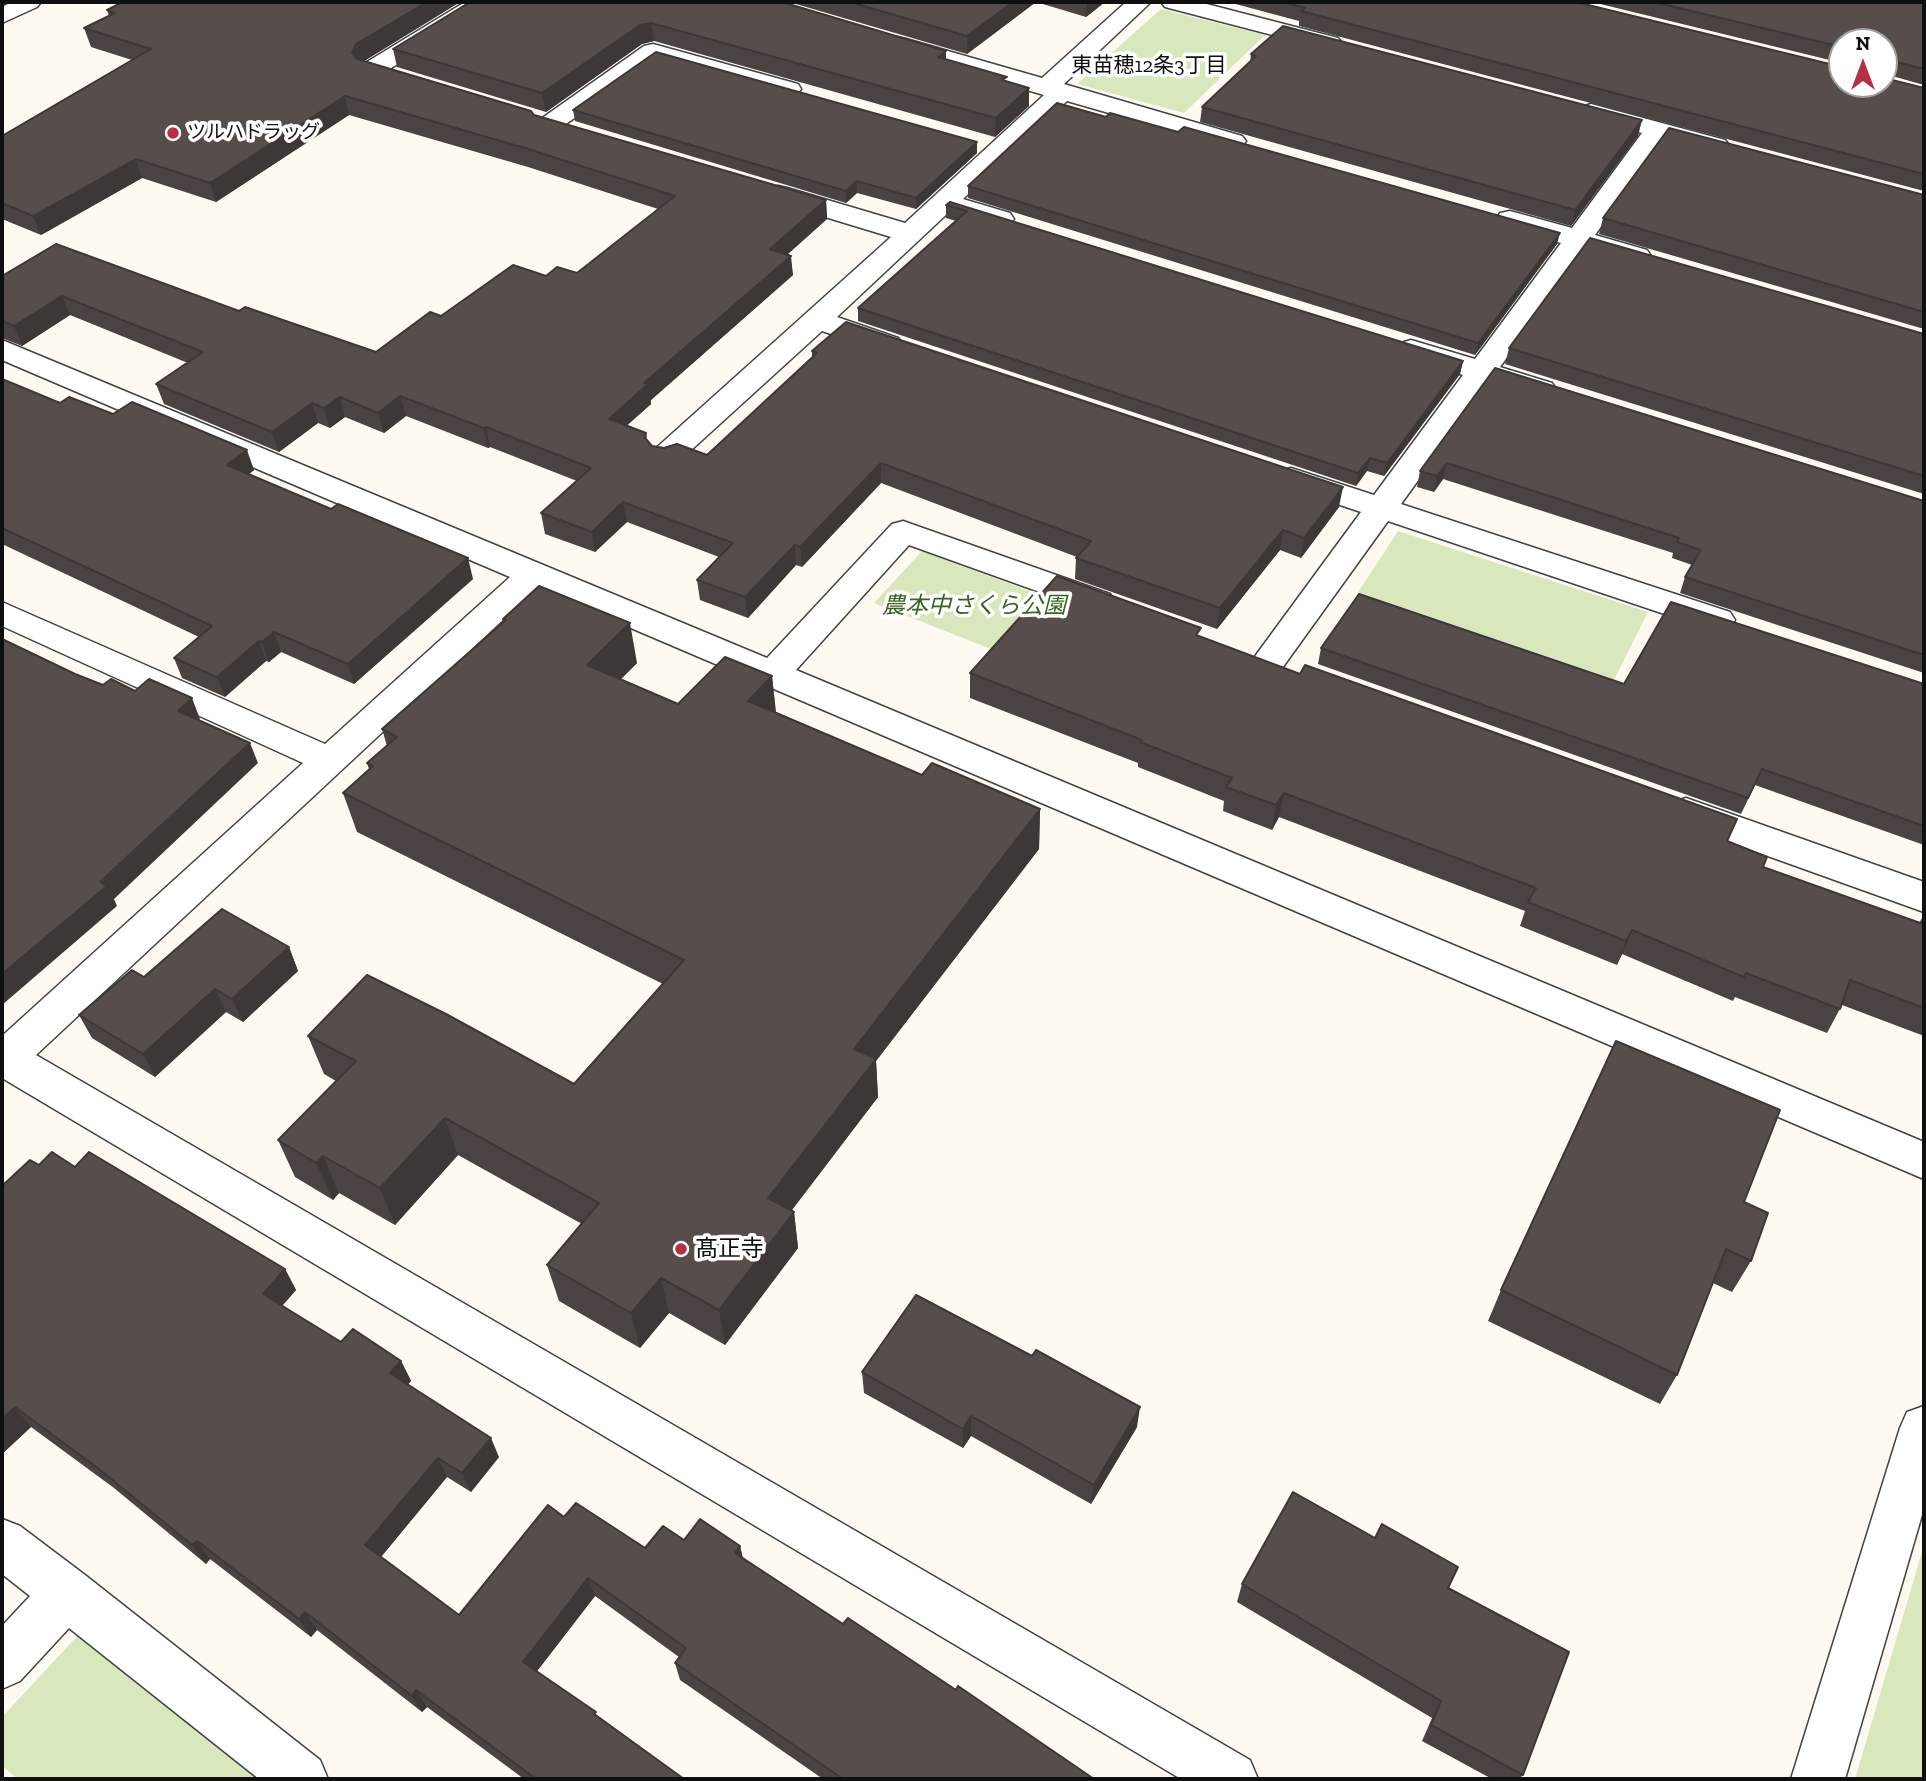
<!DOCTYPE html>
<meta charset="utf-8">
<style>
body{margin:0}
#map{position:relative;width:1926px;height:1781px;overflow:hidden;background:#fefaf1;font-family:"Zilla Slab",serif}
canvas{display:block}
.frame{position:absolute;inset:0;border:4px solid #0f0f0f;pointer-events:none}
.north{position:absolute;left:1828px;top:28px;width:70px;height:70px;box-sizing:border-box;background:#fff;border:2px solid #9f9f9f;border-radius:50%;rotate:0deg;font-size:19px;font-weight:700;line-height:28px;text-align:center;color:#0f0f0f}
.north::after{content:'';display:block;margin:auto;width:24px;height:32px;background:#b82e47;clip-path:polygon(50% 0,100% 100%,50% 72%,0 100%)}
</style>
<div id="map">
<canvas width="1926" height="1781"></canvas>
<div class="frame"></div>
<div class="north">N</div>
</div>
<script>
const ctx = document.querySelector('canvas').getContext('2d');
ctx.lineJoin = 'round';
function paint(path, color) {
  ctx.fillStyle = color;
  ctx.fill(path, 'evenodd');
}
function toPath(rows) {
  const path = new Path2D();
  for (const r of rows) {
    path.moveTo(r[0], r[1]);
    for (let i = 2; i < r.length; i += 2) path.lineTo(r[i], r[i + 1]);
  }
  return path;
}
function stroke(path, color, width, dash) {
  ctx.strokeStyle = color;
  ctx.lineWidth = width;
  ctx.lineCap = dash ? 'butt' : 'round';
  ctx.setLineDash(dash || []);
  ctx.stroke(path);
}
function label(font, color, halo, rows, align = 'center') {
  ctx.font = font + ' "Zilla Slab","Noto Sans JP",serif';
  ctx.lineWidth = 7;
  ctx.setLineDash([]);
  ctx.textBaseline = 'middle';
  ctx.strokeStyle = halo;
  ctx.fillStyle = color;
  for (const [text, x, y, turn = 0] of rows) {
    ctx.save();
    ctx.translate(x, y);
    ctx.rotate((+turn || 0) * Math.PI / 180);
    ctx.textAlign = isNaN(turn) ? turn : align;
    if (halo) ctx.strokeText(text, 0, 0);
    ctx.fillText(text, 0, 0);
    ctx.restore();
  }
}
paint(toPath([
 [1161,9,1265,35,1184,113,1077,84],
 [1398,531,1648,612,1612,684,1355,597],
 [922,551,1042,596,996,651,874,603],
 [1924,1545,1924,1779,1855,1779],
 [81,1632,266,1779,18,1779,2,1766,2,1717]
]), '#d9e7bc');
const minor = toPath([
 [12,2,41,2,37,7,2,23,2,7,12,2],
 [465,2,493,2,489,7,380,75,371,77,362,75,359,70,362,65,465,2],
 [1126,2,1151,2,1064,84,1242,136,1246,141,1242,146,1233,149,1224,146,1067,101,963,199,1010,213,1014,219,1010,225,1000,227,949,212,837,317,898,338,903,344,898,350,888,353,822,331,677,463,666,465,655,463,650,456,655,449,891,237,769,200,765,194,769,188,778,186,787,188,905,223,1044,95,888,49,885,44,888,39,897,37,906,39,1042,78,1126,2],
 [1161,2,1199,2,1338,38,1342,43,1338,48,1330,50,1165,7,1161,2],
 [653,44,798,84,801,89,798,94,789,96,657,60,556,131,547,134,538,131,534,126,538,121,644,46,653,44],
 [1591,104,1725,140,1729,145,1725,150,1716,153,1664,139,1595,235,1647,250,1651,256,1647,262,1637,264,1585,249,1500,367,1552,383,1556,389,1552,395,1541,398,1489,382,1401,504,1730,612,1735,620,1730,628,1718,631,1706,628,1388,521,1280,671,1268,675,1256,671,1251,663,1256,655,1361,512,1280,485,1275,478,1280,471,1291,468,1374,495,1463,375,1401,355,1396,349,1401,343,1411,340,1475,359,1561,243,1500,225,1496,219,1500,213,1510,211,1572,228,1642,133,1582,117,1578,112,1582,107,1591,104],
 [2,340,767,658,892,524,903,521,1110,594,1115,602,1110,610,1098,613,909,545,796,670,1924,1142,1924,1179,537,588,36,1055,1250,1760,1258,1779,1181,1779,2,1078,2,1036,303,763,2,626,2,602,325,744,510,577,2,360,2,340],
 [1686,798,1924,882,1924,912,1673,822,1667,812,1673,802,1686,798],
 [1924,1406,1924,1508,1845,1779,1791,1779,1900,1428,1907,1412,1924,1406],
 [2,1519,20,1526,85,1575,320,1760,328,1779,259,1779,69,1628,20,1681,2,1689,2,1626,30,1596,2,1574,2,1519]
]);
stroke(minor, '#424242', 3);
paint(minor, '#fff');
paint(toPath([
 [123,2,460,2,364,61,534,115,826,200,827,219,788,254,793,275,651,400,651,404,627,425,646,433,647,441,652,446,707,455,812,358,812,351,1339,507,1301,558,1280,550,1217,629,1075,579,1076,558,1077,557,881,483,802,567,796,565,748,618,700,600,697,580,719,557,627,522,595,552,545,534,541,513,577,481,490,447,488,448,406,416,384,433,345,417,330,428,318,423,279,452,164,404,156,384,188,363,70,315,22,346,2,338,2,276,239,311,376,352,441,316,546,276,577,273,658,209,528,167,349,115,216,202,142,178,41,235,2,219,2,136,132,60,91,47,84,28,109,16,107,10],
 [782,2,1006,81,1029,106,995,137,654,41,642,44,546,112,397,67,393,49],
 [789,2,1105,2,1086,17,1036,2,967,54],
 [1228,2,1576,2,1924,88,1924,191,1299,26,1299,21],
 [1592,2,1924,2,1924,85,1885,74,1842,42,1842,63],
 [1251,54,1638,136,1571,226,1200,122,1202,107,1250,62],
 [573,110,977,153,916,209,857,193,846,203,575,121],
 [1106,117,1178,132,1557,244,1475,355,968,198,968,186],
 [1924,195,1924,329,1599,234,1603,218],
 [946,205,1463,361,1460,374,1384,476,1367,471,1356,486,858,321,858,308,956,221,946,218],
 [1924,334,1924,494,1505,364,1509,348],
 [1495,368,1924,501,1924,673,1680,593,1685,577,1692,565,1672,558,1673,553,1443,479,1434,492,1417,487,1420,471],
 [2,379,60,403,254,470,248,475,473,579,354,684,281,652,269,662,266,661,225,697,182,678,174,658,199,637,2,544],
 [503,619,637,663,621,679,678,704,772,676,776,712,922,775,1040,809,1039,849,876,1061,878,1097,791,1211,794,1212,798,1248,725,1345,669,1313,640,1348,559,1301,547,1265,582,1224,458,1155,395,1225,339,1193,333,1200,295,1177,278,1140,336,1081,324,1074,308,1036,574,1084,663,984,357,832,343,793,369,769,367,763,387,746,382,729,504,621],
 [1200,636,1300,674,1737,819,1727,842,1763,867,1919,923,1924,915,1924,1036,1842,1005,1827,1033,1735,997,1733,1001,1622,954,1617,965,1520,926,1525,911,1279,817,1272,830,1223,811,1224,801,1138,767,1138,763,970,698,970,673],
 [1321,648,1624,684,1924,684,1924,845,1755,785,1741,814,1318,664],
 [289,947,298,971,243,1022,226,1012,155,1077,92,1038,79,1015,144,977],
 [39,1165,75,1167,285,1269,296,1290,282,1306,341,1342,401,1361,411,1381,408,1384,499,1457,471,1492,447,1477,381,1557,459,1615,564,1517,645,1548,684,1540,740,1546,743,1558,843,1624,956,1690,1094,1779,823,1779,680,1680,675,1663,679,1657,595,1596,537,1671,684,1779,524,1779,427,1707,422,1712,317,1630,311,1637,210,1559,206,1564,114,1488,31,1427,2,1454,2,1186],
 [1744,1202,1751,1261,1732,1292,1713,1283,1677,1375,1660,1404,1488,1321,1501,1290],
 [862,1372,1137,1427,1091,1504,971,1436,963,1448,864,1393],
 [1242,1584,1448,1588,1523,1775,1519,1779,1492,1779,1422,1741,1432,1718,1237,1602]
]), '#4b4341');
paint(toPath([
 [427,2,460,2,361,63,352,53,356,44],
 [1013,2,1036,2,967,54,967,36],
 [1087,2,1105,2,1086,17],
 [651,23,654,41,642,44,546,112,542,93,640,25],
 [946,51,946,69,938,57],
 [1029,88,1029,106,995,137,996,118],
 [345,96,349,115,216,202,210,183],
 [1642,120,1638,136,1571,226,1575,210],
 [977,142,977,153,916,209,916,198],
 [136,159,142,178,41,235,33,216],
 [857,181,857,193,846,203,846,191],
 [826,200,827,219,772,268,770,249],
 [1560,233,1557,244,1475,355,1478,343],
 [791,256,793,275,651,400,651,404,612,439,609,419,644,383],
 [62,296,70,315,22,346,14,326],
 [1463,361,1460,374,1384,476,1387,463],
 [400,396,406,416,384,433,378,413],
 [340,397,345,417,330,428,324,408],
 [312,403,318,423,279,452,272,432],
 [486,427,490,447,488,448,484,428],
 [247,450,254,470,234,486,227,465],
 [1370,458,1367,471,1356,486,1358,473],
 [881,463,881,483,802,567,800,547],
 [1447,463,1443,479,1434,492,1437,476],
 [1343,487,1339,507,1301,558,1304,538],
 [623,502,627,522,595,552,592,532],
 [1283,530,1280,550,1217,629,1220,608],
 [795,545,796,565,748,618,745,597],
 [468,558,473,579,354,684,348,664],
 [630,623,637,663,595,705,587,665],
 [274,632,281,652,269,662,262,642],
 [259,641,266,661,225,697,217,677],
 [772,676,776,716,748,701],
 [192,698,200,719,187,731,178,711],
 [250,743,258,763,114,899,117,906,2,1005,2,974],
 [1284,793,1279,817,1272,830,1276,805],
 [1040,809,1039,849,876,1061,878,1097,773,1235,768,1198,854,1049],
 [1632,930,1622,954,1617,965,1626,941],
 [289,947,298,971,243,1022,232,999],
 [215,989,226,1012,155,1077,143,1054],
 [445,1118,458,1155,395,1225,380,1188],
 [323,1156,339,1193,333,1200,316,1163],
 [794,1212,798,1248,725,1345,719,1310],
 [285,1269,296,1290,274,1315,263,1294],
 [661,1278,669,1313,640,1348,631,1313],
 [401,1361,411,1381,400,1393,390,1373],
 [15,1407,31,1427,2,1454,2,1419],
 [1140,1407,1137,1427,1091,1504,1094,1485],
 [971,1416,971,1436,963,1448,963,1429],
 [491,1438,499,1457,471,1492,462,1473],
 [438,1458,447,1477,376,1563,365,1545],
 [197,1541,210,1559,206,1564,192,1545],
 [740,1546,744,1565,735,1553],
 [588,1578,595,1596,531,1679,523,1662],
 [305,1612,317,1630,311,1637,299,1619],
 [416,1690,427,1707,422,1712,412,1696]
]), '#3d3735');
const building = toPath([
 [123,2,427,2,356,44,352,53,357,59,531,111,534,115,826,200,770,249,791,256,644,383,648,384,609,419,646,433,645,438,652,446,664,448,677,444,707,455,817,353,812,351,846,322,1343,487,1304,538,1283,530,1220,608,1076,558,1091,541,881,463,800,547,795,545,745,597,697,580,733,543,623,502,592,532,541,513,591,468,486,427,484,428,400,396,378,413,340,397,324,408,312,403,272,432,156,384,203,352,62,296,14,326,2,321,2,276,56,244,239,311,245,307,376,352,430,312,441,316,513,265,546,276,557,267,577,273,675,196,525,148,345,96,210,183,136,159,33,216,2,203,2,136,151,49,84,28,115,13,107,10,123,2],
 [470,2,782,2,946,51,938,57,1007,77,1002,80,1029,88,996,118,651,23,640,25,542,93,393,49,470,2],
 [850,2,1013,2,967,36,850,2],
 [1283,2,1576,2,1842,67,1842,84,1884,84,1884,78,1924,88,1924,174,1301,11,1305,8,1283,2],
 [1654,2,1924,2,1924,69,1890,60,1887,67,1884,67,1884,42,1842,42,1842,47,1654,2],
 [1283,26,1642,120,1575,210,1202,107,1256,56,1251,54,1283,26],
 [656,52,977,142,916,198,857,181,846,191,573,110,656,52],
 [1057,103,1106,117,1110,113,1178,132,1184,127,1560,233,1478,343,968,186,1057,103],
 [1669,128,1924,195,1924,312,1603,218,1669,128],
 [950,202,1463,361,1387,463,1370,458,1358,473,858,308,967,211,946,205,950,202],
 [1590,238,1924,334,1924,476,1509,348,1590,238],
 [1495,368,1924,501,1924,655,1685,577,1701,550,1677,542,1679,538,1447,463,1437,476,1420,471,1495,368],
 [2,379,60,403,69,397,113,414,132,402,247,450,227,465,331,509,338,504,468,558,348,664,274,632,262,642,259,641,217,677,174,658,212,626,2,528,2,379],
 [1057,576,1201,628,1196,635,1300,674,1305,665,1737,819,1727,841,1767,857,1763,867,1923,924,1924,920,1924,1008,1850,980,1840,1009,1746,973,1744,977,1632,930,1626,941,1528,902,1536,888,1284,793,1276,805,1226,787,1232,778,1140,742,1142,740,970,673,1057,576],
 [539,586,630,623,587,665,678,704,725,657,772,676,748,701,922,775,932,763,1040,809,854,1049,876,1059,768,1198,794,1212,719,1310,661,1278,631,1313,547,1265,599,1203,445,1118,380,1188,323,1156,316,1163,278,1140,356,1061,308,1036,367,975,446,1014,574,1084,684,960,343,793,373,766,367,763,397,737,382,729,506,620,503,619,539,586],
 [1359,594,1624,684,1671,602,1924,684,1924,826,1762,769,1748,798,1321,648,1359,594],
 [2,639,75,674,103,685,111,679,135,691,149,679,192,698,178,711,250,743,100,882,107,886,2,974,2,639],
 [222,909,289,947,232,999,215,989,143,1054,79,1015,132,970,144,977,222,909],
 [1616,1041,1780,1110,1744,1202,1768,1213,1751,1261,1726,1249,1677,1375,1501,1290,1616,1041],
 [52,1152,75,1167,89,1152,285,1269,263,1294,341,1342,353,1329,401,1361,390,1373,491,1438,462,1473,438,1458,365,1545,459,1615,548,1505,564,1517,576,1503,645,1548,663,1526,684,1540,700,1519,740,1546,735,1553,843,1624,848,1618,956,1690,958,1686,1094,1779,843,1779,675,1663,686,1648,588,1578,523,1662,596,1712,594,1714,684,1779,536,1779,416,1690,412,1696,305,1612,299,1619,197,1541,192,1545,99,1469,15,1407,2,1419,2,1186,30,1160,39,1165,52,1152],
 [916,1295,1032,1356,1036,1350,1140,1407,1094,1485,971,1416,963,1429,862,1372,916,1295],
 [1293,1492,1375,1538,1382,1524,1458,1567,1448,1588,1569,1652,1523,1775,1431,1725,1441,1701,1242,1584,1293,1492]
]);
paint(building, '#574e4c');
stroke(building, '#3d3735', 2);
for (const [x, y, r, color] of [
 [173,133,7,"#b82e47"],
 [681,1249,7,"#b82e47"]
]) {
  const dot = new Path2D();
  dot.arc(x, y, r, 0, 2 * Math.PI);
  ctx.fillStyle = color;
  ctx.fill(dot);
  stroke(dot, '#fff', 2.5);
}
label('19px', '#0f0f0f', '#fff', [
 ["ツルハドラッグ",187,133]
], 'left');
label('21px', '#0f0f0f', '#fff', [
 ["東苗穂12条3丁目",1149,66]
]);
label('italic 23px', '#396422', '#fff', [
 ["農本中さくら公園",974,606]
]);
label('23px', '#0f0f0f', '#fff', [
 ["髙正寺",695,1249]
], 'left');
</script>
